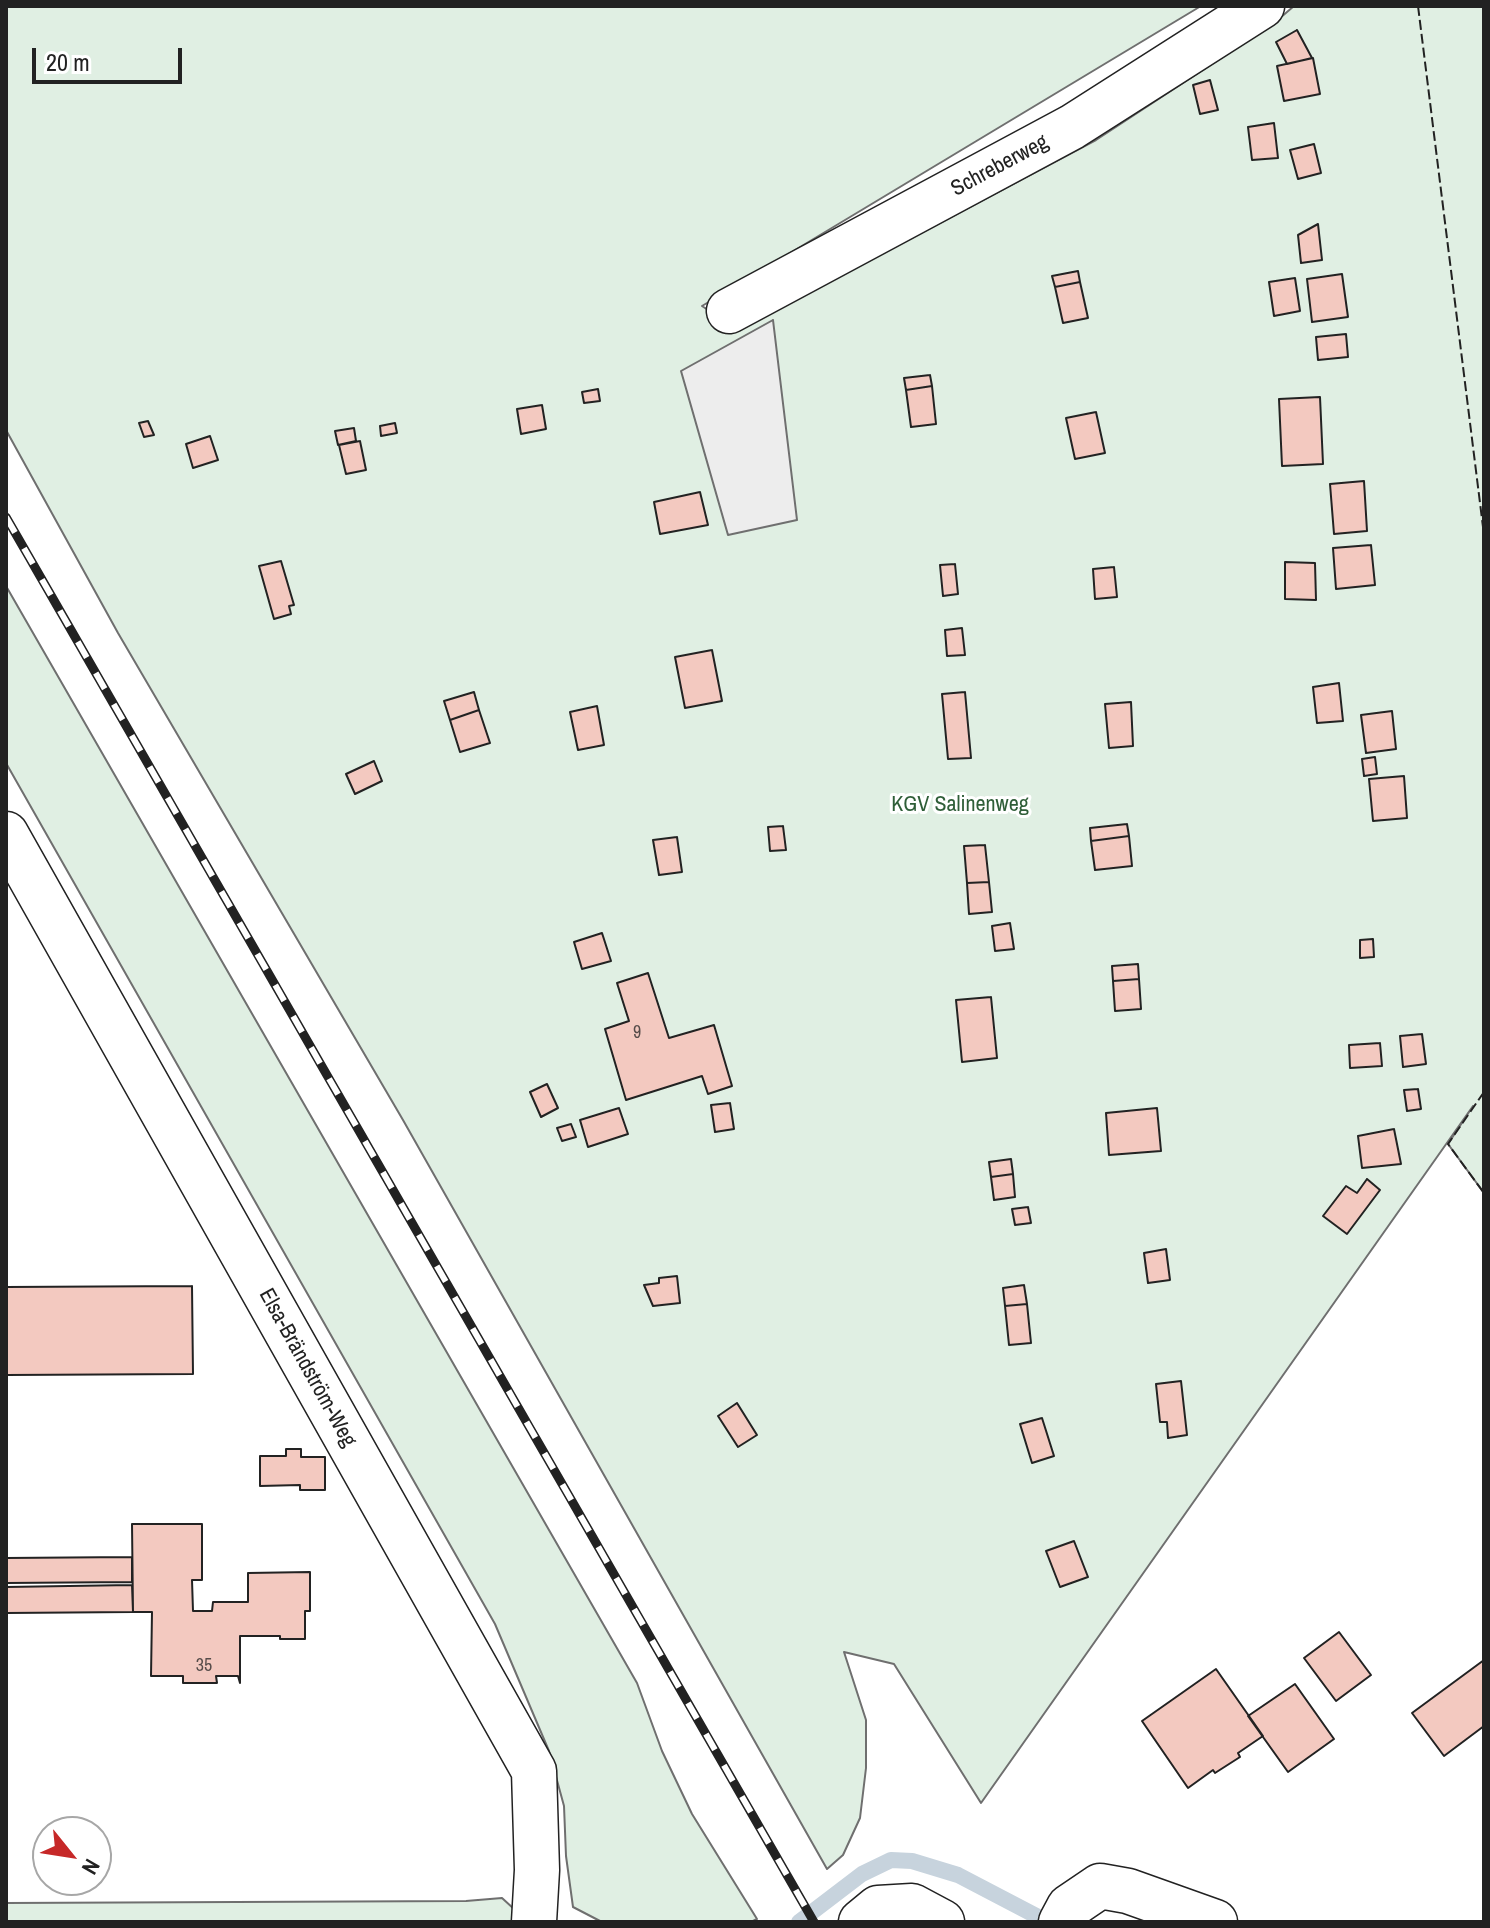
<!DOCTYPE html>
<meta charset="utf-8">
<style>
body{margin:0}
#map{position:relative;width:1490px;height:1928px;overflow:hidden;background:#fff;font-family:"Archivo Narrow",sans-serif}
canvas{display:block}
.frame{position:absolute;inset:0;border:8px solid #222;pointer-events:none}
.north{position:absolute;left:32px;top:1816px;width:80px;height:80px;box-sizing:border-box;background:#fff;border:2px solid #a7a7a7;border-radius:50%;rotate:120deg;font-size:22px;font-weight:700;line-height:32px;text-align:center;color:#222}
.north::after{content:'';display:block;margin:auto;width:28px;height:36px;background:#c62828;clip-path:polygon(50% 0,100% 100%,50% 72%,0 100%)}
.scale{position:absolute;left:32px;top:48px;width:150px;height:36px;box-sizing:border-box;border:4px solid #222;border-top:0;padding-left:10px;font-size:24px;line-height:28px;white-space:nowrap;color:#222;-webkit-text-stroke:6px #fff;paint-order:stroke}
</style>
<div id="map">
<canvas width="1490" height="1928"></canvas>
<div class="frame"></div>
<div class="north">N</div>
<div class="scale">20 m</div>
</div>
<script>
const ctx = document.querySelector('canvas').getContext('2d');
ctx.lineJoin = 'round';
function paint(path, color) {
  ctx.fillStyle = color;
  ctx.fill(path, 'evenodd');
}
function toPath(rows) {
  const path = new Path2D();
  for (const r of rows) {
    path.moveTo(r[0], r[1]);
    for (let i = 2; i < r.length; i += 2) path.lineTo(r[i], r[i + 1]);
  }
  return path;
}
function stroke(path, color, width, dash) {
  ctx.strokeStyle = color;
  ctx.lineWidth = width;
  ctx.lineCap = dash ? 'butt' : 'round';
  ctx.setLineDash(dash || []);
  ctx.stroke(path);
}
function label(font, color, halo, rows, align = 'center') {
  ctx.font = font + ' "Archivo Narrow",sans-serif';
  ctx.lineWidth = 6;
  ctx.setLineDash([]);
  ctx.textBaseline = 'middle';
  ctx.strokeStyle = halo;
  ctx.fillStyle = color;
  for (const [text, x, y, turn = 0] of rows) {
    ctx.save();
    ctx.translate(x, y);
    ctx.rotate((+turn || 0) * Math.PI / 180);
    ctx.textAlign = isNaN(turn) ? turn : align;
    if (halo) ctx.strokeText(text, 0, 0);
    ctx.fillText(text, 0, 0);
    ctx.restore();
  }
}
const green = toPath([
 [6,6,1201,6,702,306,738,330,1096,140,1273,24,1294,6,1484,6,1484,1193,1448,1144,1473,1106,981,1803,894,1664,844,1652,866,1720,866,1768,860,1818,843,1855,827,1869,403,1120,118,633,6,430,6,6],
 [6,586,637,1683,662,1751,692,1814,757,1919,751,1922,614,1922,600,1921,573,1907,566,1856,564,1806,549,1751,495,1624,6,763,6,586],
 [502,1898,514,1909,514,1922,6,1922,6,1903,466,1901,502,1898]
]);
paint(green, '#e0efe3');
stroke(green, '#6f6f6f', 2);
const parking = toPath([
 [773,320,797,520,728,535,681,371,773,320]
]);
paint(parking, '#ededed');
stroke(parking, '#6f6f6f', 2);
stroke(toPath([
 [799,1922,862,1874,891,1860,912,1861,958,1875,1048,1922]
]), '#c7d3dd', 16);
const building = toPath([
 [1297,30,1312,58,1287,64,1276,42,1297,30],
 [1313,58,1320,94,1284,101,1277,66,1313,58],
 [1210,80,1218,110,1200,114,1193,85,1210,80],
 [1274,123,1278,158,1252,160,1248,127,1274,123],
 [1314,144,1321,173,1298,179,1290,150,1314,144],
 [1318,224,1322,260,1301,263,1298,235,1318,224],
 [1078,271,1080,282,1055,287,1052,276,1078,271],
 [1342,274,1348,317,1312,322,1307,279,1342,274],
 [1295,278,1300,311,1274,316,1269,282,1295,278],
 [1080,282,1088,318,1063,323,1055,287,1080,282],
 [1346,334,1348,357,1318,360,1316,337,1346,334],
 [930,375,932,386,906,390,904,378,930,375],
 [932,386,936,424,911,427,906,390,932,386],
 [598,389,600,401,584,403,582,392,598,389],
 [1320,397,1323,464,1282,466,1279,399,1320,397],
 [542,405,546,429,521,434,517,409,542,405],
 [1096,412,1105,453,1075,459,1066,418,1096,412],
 [148,421,154,435,144,437,139,423,148,421],
 [395,423,397,433,381,436,380,426,395,423],
 [354,428,356,441,338,445,335,431,354,428],
 [210,436,218,460,193,468,186,444,210,436],
 [360,441,366,470,346,474,339,445,360,441],
 [1364,481,1367,531,1334,534,1330,484,1364,481],
 [700,492,708,525,660,534,654,502,700,492],
 [1371,545,1375,585,1336,589,1333,548,1371,545],
 [281,561,294,605,289,606,291,614,274,619,259,566,281,561],
 [1285,562,1315,563,1316,600,1285,599,1285,562],
 [955,564,958,594,943,596,940,565,955,564],
 [1114,567,1117,597,1095,599,1093,569,1114,567],
 [962,628,965,655,947,656,945,630,962,628],
 [712,650,722,701,685,708,675,657,712,650],
 [1339,683,1343,721,1317,723,1313,687,1339,683],
 [474,692,479,710,450,720,444,701,474,692],
 [965,692,971,758,948,759,942,694,965,692],
 [1131,702,1133,746,1109,748,1105,704,1131,702],
 [597,706,604,745,578,750,570,712,597,706],
 [479,710,490,743,460,752,450,720,479,710],
 [1392,711,1396,749,1366,753,1361,715,1392,711],
 [1375,757,1377,774,1364,776,1362,759,1375,757],
 [374,761,382,781,355,794,346,774,374,761],
 [1404,776,1407,818,1373,821,1369,779,1404,776],
 [1127,824,1129,836,1091,841,1090,828,1127,824],
 [783,826,786,850,770,851,768,827,783,826],
 [1129,836,1132,866,1095,870,1091,841,1129,836],
 [677,837,682,872,659,875,653,840,677,837],
 [985,845,989,882,967,883,964,846,985,845],
 [989,882,992,912,969,914,967,883,989,882],
 [1010,923,1014,949,995,951,992,926,1010,923],
 [602,933,611,961,582,969,574,942,602,933],
 [1373,939,1374,957,1360,958,1360,940,1373,939],
 [1138,964,1139,979,1113,981,1112,966,1138,964],
 [648,973,669,1038,714,1025,732,1086,708,1094,702,1076,626,1100,605,1029,629,1021,617,983,648,973],
 [1139,979,1141,1009,1115,1011,1113,981,1139,979],
 [991,997,997,1058,962,1062,956,1000,991,997],
 [1422,1034,1426,1064,1403,1067,1400,1036,1422,1034],
 [1380,1043,1382,1066,1350,1068,1349,1045,1380,1043],
 [547,1084,558,1108,541,1117,530,1092,547,1084],
 [1418,1089,1421,1109,1407,1111,1404,1090,1418,1089],
 [730,1103,734,1129,715,1132,711,1105,730,1103],
 [619,1108,628,1134,588,1147,580,1120,619,1108],
 [1157,1108,1161,1151,1109,1155,1106,1113,1157,1108],
 [571,1124,576,1137,562,1141,557,1128,571,1124],
 [1394,1129,1401,1164,1362,1168,1358,1136,1394,1129],
 [1011,1159,1013,1174,991,1177,989,1162,1011,1159],
 [1013,1174,1015,1197,994,1200,991,1177,1013,1174],
 [1367,1179,1380,1190,1347,1234,1323,1216,1346,1186,1357,1193,1367,1179],
 [1028,1207,1031,1223,1015,1225,1012,1209,1028,1207],
 [1166,1249,1170,1280,1148,1283,1144,1253,1166,1249],
 [677,1276,680,1303,653,1306,644,1285,659,1283,659,1278,677,1276],
 [1024,1285,1027,1304,1005,1306,1003,1288,1024,1285],
 [192,1286,193,1374,6,1375,6,1287,192,1286],
 [1027,1304,1031,1343,1009,1345,1005,1306,1027,1304],
 [1181,1381,1187,1435,1168,1438,1167,1422,1160,1422,1156,1384,1181,1381],
 [737,1403,757,1435,738,1447,718,1416,737,1403],
 [1042,1418,1054,1456,1032,1463,1020,1424,1042,1418],
 [286,1449,301,1449,301,1457,325,1457,325,1490,300,1490,300,1485,260,1486,260,1456,286,1456,286,1449],
 [132,1524,202,1524,202,1580,192,1580,193,1611,212,1611,213,1602,248,1602,248,1573,310,1572,310,1611,305,1611,305,1639,280,1639,280,1636,240,1636,240,1683,238,1676,216,1676,217,1683,183,1683,183,1676,151,1676,152,1612,133,1612,132,1524],
 [1074,1541,1088,1577,1060,1587,1046,1551,1074,1541],
 [132,1557,132,1582,6,1583,6,1558,132,1557],
 [132,1585,133,1612,6,1613,6,1587,132,1585],
 [1339,1632,1371,1675,1336,1701,1304,1658,1339,1632],
 [1484,1660,1484,1726,1444,1756,1412,1713,1484,1660],
 [1216,1669,1263,1736,1238,1753,1240,1757,1215,1773,1213,1770,1188,1788,1142,1721,1216,1669],
 [1295,1684,1334,1739,1288,1772,1248,1716,1295,1684]
]);
paint(building, '#f3c9c0');
stroke(building, '#222', 2);
const minor = toPath([
 [729,311,1072,127,1262,6],
 [6,834,534,1771,537,1870,534,1922],
 [861,1922,878,1908,912,1906,942,1922],
 [1061,1922,1069,1907,1100,1886,1128,1891,1215,1922]
]);
stroke(minor, '#222', 47);
stroke(minor, '#fff', 44);
const rail = toPath([
 [6,517,814,1922]
]);
stroke(rail, '#222', 9);
stroke(rail, '#fff', 6, [18]);
stroke(toPath([
 [1418,6,1484,535],
 [1484,1092,1448,1144,1484,1193]
]), '#222', 2, [10, 4]);
label('18px', '#564c4a', null, [
 ["9",637,1033],
 ["35",204,1666]
]);
label('22px', '#222', '#fff', [
 ["Schreberweg",1000,166,-28],
 ["Elsa-Brändström-Weg",307,1368,61]
]);
label('22px', '#2f5e38', '#fff', [
 ["KGV Salinenweg",960,805]
]);
</script>
